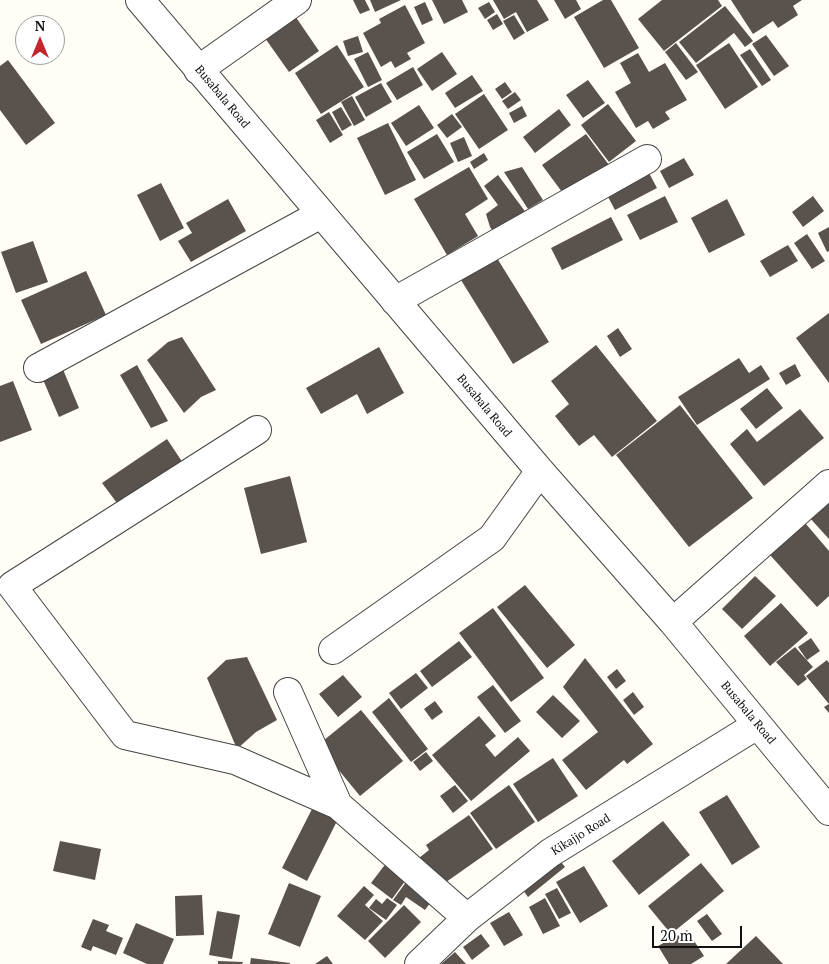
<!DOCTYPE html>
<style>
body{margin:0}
#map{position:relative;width:829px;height:964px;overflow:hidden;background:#fffdf5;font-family:"PT Serif",serif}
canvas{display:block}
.north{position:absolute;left:15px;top:15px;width:50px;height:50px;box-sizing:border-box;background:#fff;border:1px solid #a0a0a0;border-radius:50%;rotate:0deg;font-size:14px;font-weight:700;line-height:20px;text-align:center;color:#111}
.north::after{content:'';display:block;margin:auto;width:18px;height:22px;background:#c4262e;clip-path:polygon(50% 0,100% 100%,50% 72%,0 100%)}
.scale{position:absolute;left:652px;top:926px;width:90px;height:22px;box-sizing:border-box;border:2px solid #111;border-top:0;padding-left:6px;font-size:15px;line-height:18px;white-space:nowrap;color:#111;-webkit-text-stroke:4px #fff;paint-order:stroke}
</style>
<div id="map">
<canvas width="829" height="964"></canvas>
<div class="north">N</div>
<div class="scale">20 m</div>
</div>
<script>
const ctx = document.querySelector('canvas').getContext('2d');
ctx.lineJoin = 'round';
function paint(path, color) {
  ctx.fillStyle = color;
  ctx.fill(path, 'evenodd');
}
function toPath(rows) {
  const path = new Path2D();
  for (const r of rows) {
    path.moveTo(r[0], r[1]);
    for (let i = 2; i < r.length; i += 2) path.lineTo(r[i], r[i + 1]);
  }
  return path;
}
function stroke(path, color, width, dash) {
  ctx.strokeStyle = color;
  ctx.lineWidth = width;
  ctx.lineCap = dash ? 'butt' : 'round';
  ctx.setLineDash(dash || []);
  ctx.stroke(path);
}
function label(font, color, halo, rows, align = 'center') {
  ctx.font = font + ' "PT Serif",serif';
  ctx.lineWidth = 5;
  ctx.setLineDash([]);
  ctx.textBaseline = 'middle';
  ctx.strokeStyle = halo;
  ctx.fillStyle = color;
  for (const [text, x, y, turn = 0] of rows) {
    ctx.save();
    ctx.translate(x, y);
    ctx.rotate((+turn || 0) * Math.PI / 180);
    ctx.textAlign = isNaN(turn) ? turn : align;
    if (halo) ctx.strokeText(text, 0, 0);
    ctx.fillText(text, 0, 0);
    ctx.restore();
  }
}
paint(toPath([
 [353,0,365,0,370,10,360,14],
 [370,0,401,0,375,12],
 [432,0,462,0,468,12,444,24],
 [493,0,537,0,549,20,527,32,516,12,504,19],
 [554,0,576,0,581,9,565,19],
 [603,0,611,0,639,48,604,68,574,17],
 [662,0,718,0,722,6,664,51,638,19],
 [731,0,802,0,793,6,798,15,778,28,773,21,753,34],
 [425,2,433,20,422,25,414,7],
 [489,2,495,12,485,19,478,8],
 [405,5,425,43,407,53,411,59,395,68,391,61,381,67,363,33,381,23,379,19],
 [725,6,753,41,745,47,734,33,696,63,679,42],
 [291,10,319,51,289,72,260,31],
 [497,14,503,24,493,30,487,20],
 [514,15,525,33,514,40,503,21],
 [766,35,789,66,774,76,752,44],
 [358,36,363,52,348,56,343,41],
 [676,43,698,72,686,80,665,52],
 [729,43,758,87,725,109,696,65],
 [337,45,364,87,321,114,295,73],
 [750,49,771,80,762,86,740,55],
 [368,52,382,80,368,87,354,59],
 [442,52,457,74,432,91,417,69],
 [638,53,649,72,665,63,687,100,665,112,670,119,653,129,648,121,636,128,615,92,631,83,620,63],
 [8,60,55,123,26,145,0,110,0,66],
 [413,67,423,85,397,100,386,83],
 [472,75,483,91,455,108,445,93],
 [588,80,605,103,583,118,566,95],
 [505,82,512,92,502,99,495,89],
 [381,83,392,102,366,117,355,97],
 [515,92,521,100,508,109,502,101],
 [484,94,508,130,479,149,455,114],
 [352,96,365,120,354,126,341,102],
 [608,104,636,141,609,162,581,125],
 [419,105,434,128,406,146,391,123],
 [522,106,527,116,514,123,509,113],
 [341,107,352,125,342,131,332,112],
 [559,109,571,125,535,153,523,137],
 [329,112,343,135,330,143,316,120],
 [452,114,462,127,447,138,437,125],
 [388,123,416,180,385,195,357,138],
 [437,134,454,162,424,179,407,152],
 [586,134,609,165,565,196,542,165],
 [464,137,472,156,458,162,450,143],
 [484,153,488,160,474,169,470,162],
 [684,158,694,175,669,188,660,171],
 [469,167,488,199,465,214,478,236,447,255,414,199],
 [522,167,543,200,528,209,504,172],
 [649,173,657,188,615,210,607,195],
 [498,175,527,214,497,237,490,227,486,214,498,205,484,186],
 [161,183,184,228,160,241,137,195],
 [665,196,678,222,640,240,627,215],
 [813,196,824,211,803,227,792,212],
 [228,199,246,231,191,262,178,241,192,233,186,223],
 [727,199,745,235,709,253,691,218],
 [611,217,623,240,562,270,551,248],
 [829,227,829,251,827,252,818,233],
 [807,234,825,261,812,269,794,243],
 [33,241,48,282,16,293,1,252],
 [788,245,798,261,770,277,760,261],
 [492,250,549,342,513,364,456,272],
 [86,271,106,315,41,344,21,300],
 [829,313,829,383,796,338],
 [618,328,632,349,620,357,607,336],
 [182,337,216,390,201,397,184,413,147,360,168,342],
 [596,345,657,421,612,457,594,435,579,446,555,416,569,404,551,381],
 [379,347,404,393,367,414,357,394,321,414,306,388],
 [739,358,749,373,761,365,770,379,697,425,678,397],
 [795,364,801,376,786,385,779,373],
 [137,365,168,421,151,428,120,375],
 [62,367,79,408,59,417,41,375],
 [13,381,32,430,0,442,0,386],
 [767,388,783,408,756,429,740,409],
 [680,405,753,498,689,547,616,455],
 [800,409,824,438,764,486,730,444,747,429,757,442],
 [167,439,183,463,120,507,102,483],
 [290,476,307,542,261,554,244,488],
 [829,497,829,539,808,516],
 [806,524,829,551,829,596,817,607,770,555],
 [755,576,776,596,742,629,722,609],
 [525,585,575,645,547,668,497,607],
 [781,603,808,633,770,666,744,636],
 [493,608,544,678,511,702,459,633],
 [811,638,820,651,807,660,798,647],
 [459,641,472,657,432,687,420,671],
 [795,647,813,667,804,675,807,679,798,686,776,662],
 [247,657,277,720,256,732,237,749,207,678,226,660],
 [585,658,653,744,627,764,624,760,586,790,562,760,598,732,563,687],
 [827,660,829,663,829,713,824,707,829,704,806,676],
 [617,669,626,681,616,689,607,677],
 [416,673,428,688,401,709,389,693],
 [343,675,362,697,338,717,319,694],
 [493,685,521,721,505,733,477,697],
 [633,692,644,707,634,715,623,700],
 [553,695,580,721,562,738,536,712],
 [389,698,428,749,411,762,372,712],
 [435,701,443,712,432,720,424,709],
 [361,710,403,761,360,796,318,745],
 [479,716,496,736,485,745,495,757,518,737,530,751,471,801,432,755],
 [426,752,433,761,420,771,413,762],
 [553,758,578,796,538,822,513,784],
 [455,785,468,801,453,813,440,796],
 [509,785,535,822,496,849,470,813],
 [727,795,760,847,732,865,699,812],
 [313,807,338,819,307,881,282,868],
 [469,815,493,849,439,887,419,858,429,850,426,845],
 [663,821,690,855,639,895,612,861],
 [60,841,101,849,95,880,53,871],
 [557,857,565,867,528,897,520,886],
 [387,862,408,877,392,899,371,883],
 [701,863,724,891,671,934,648,906],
 [584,866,608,906,580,923,556,882],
 [409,878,435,896,425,910,406,897,401,905,393,900],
 [289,883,321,896,300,947,268,934],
 [364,886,374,895,365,905,383,921,365,940,337,916],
 [557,888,571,913,559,919,545,894],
 [202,895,204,935,176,936,175,896],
 [387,898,397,905,386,920,369,908,376,899,382,904],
 [545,898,560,926,543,934,529,907],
 [404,905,421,922,385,958,368,941],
 [217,911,240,915,232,959,209,955],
 [509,912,523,935,504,946,490,923],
 [707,914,722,934,712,941,697,921],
 [93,919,109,925,106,931,123,938,116,955,93,946,91,951,81,947],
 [136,923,174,939,163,964,147,964,123,953],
 [687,930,704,956,691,964,669,964,658,946],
 [481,934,490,946,472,960,463,947],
 [756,936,783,964,726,964],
 [455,952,466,964,441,964],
 [327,956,333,964,315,964],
 [251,958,290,963,290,964,250,964],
 [218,961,243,962,242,964,218,964]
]), '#5a524d');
const minor = toPath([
 [140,0,540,471,673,622,829,811],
 [198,70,297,0],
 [395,301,647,159],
 [38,368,321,214],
 [257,430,12,586,125,735,235,760,338,805,467,918],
 [673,622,829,484],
 [333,650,492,538,540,471],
 [288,692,338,805],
 [419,964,467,918,550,853,757,725]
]);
stroke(minor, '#444', 30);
stroke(minor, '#fff', 28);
label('12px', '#111', '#fff', [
 ["Busabala Road",222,97,50],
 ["Busabala Road",484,406,50],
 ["Busabala Road",748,713,50],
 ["Kikajjo Road",581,835,-32]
]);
</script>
